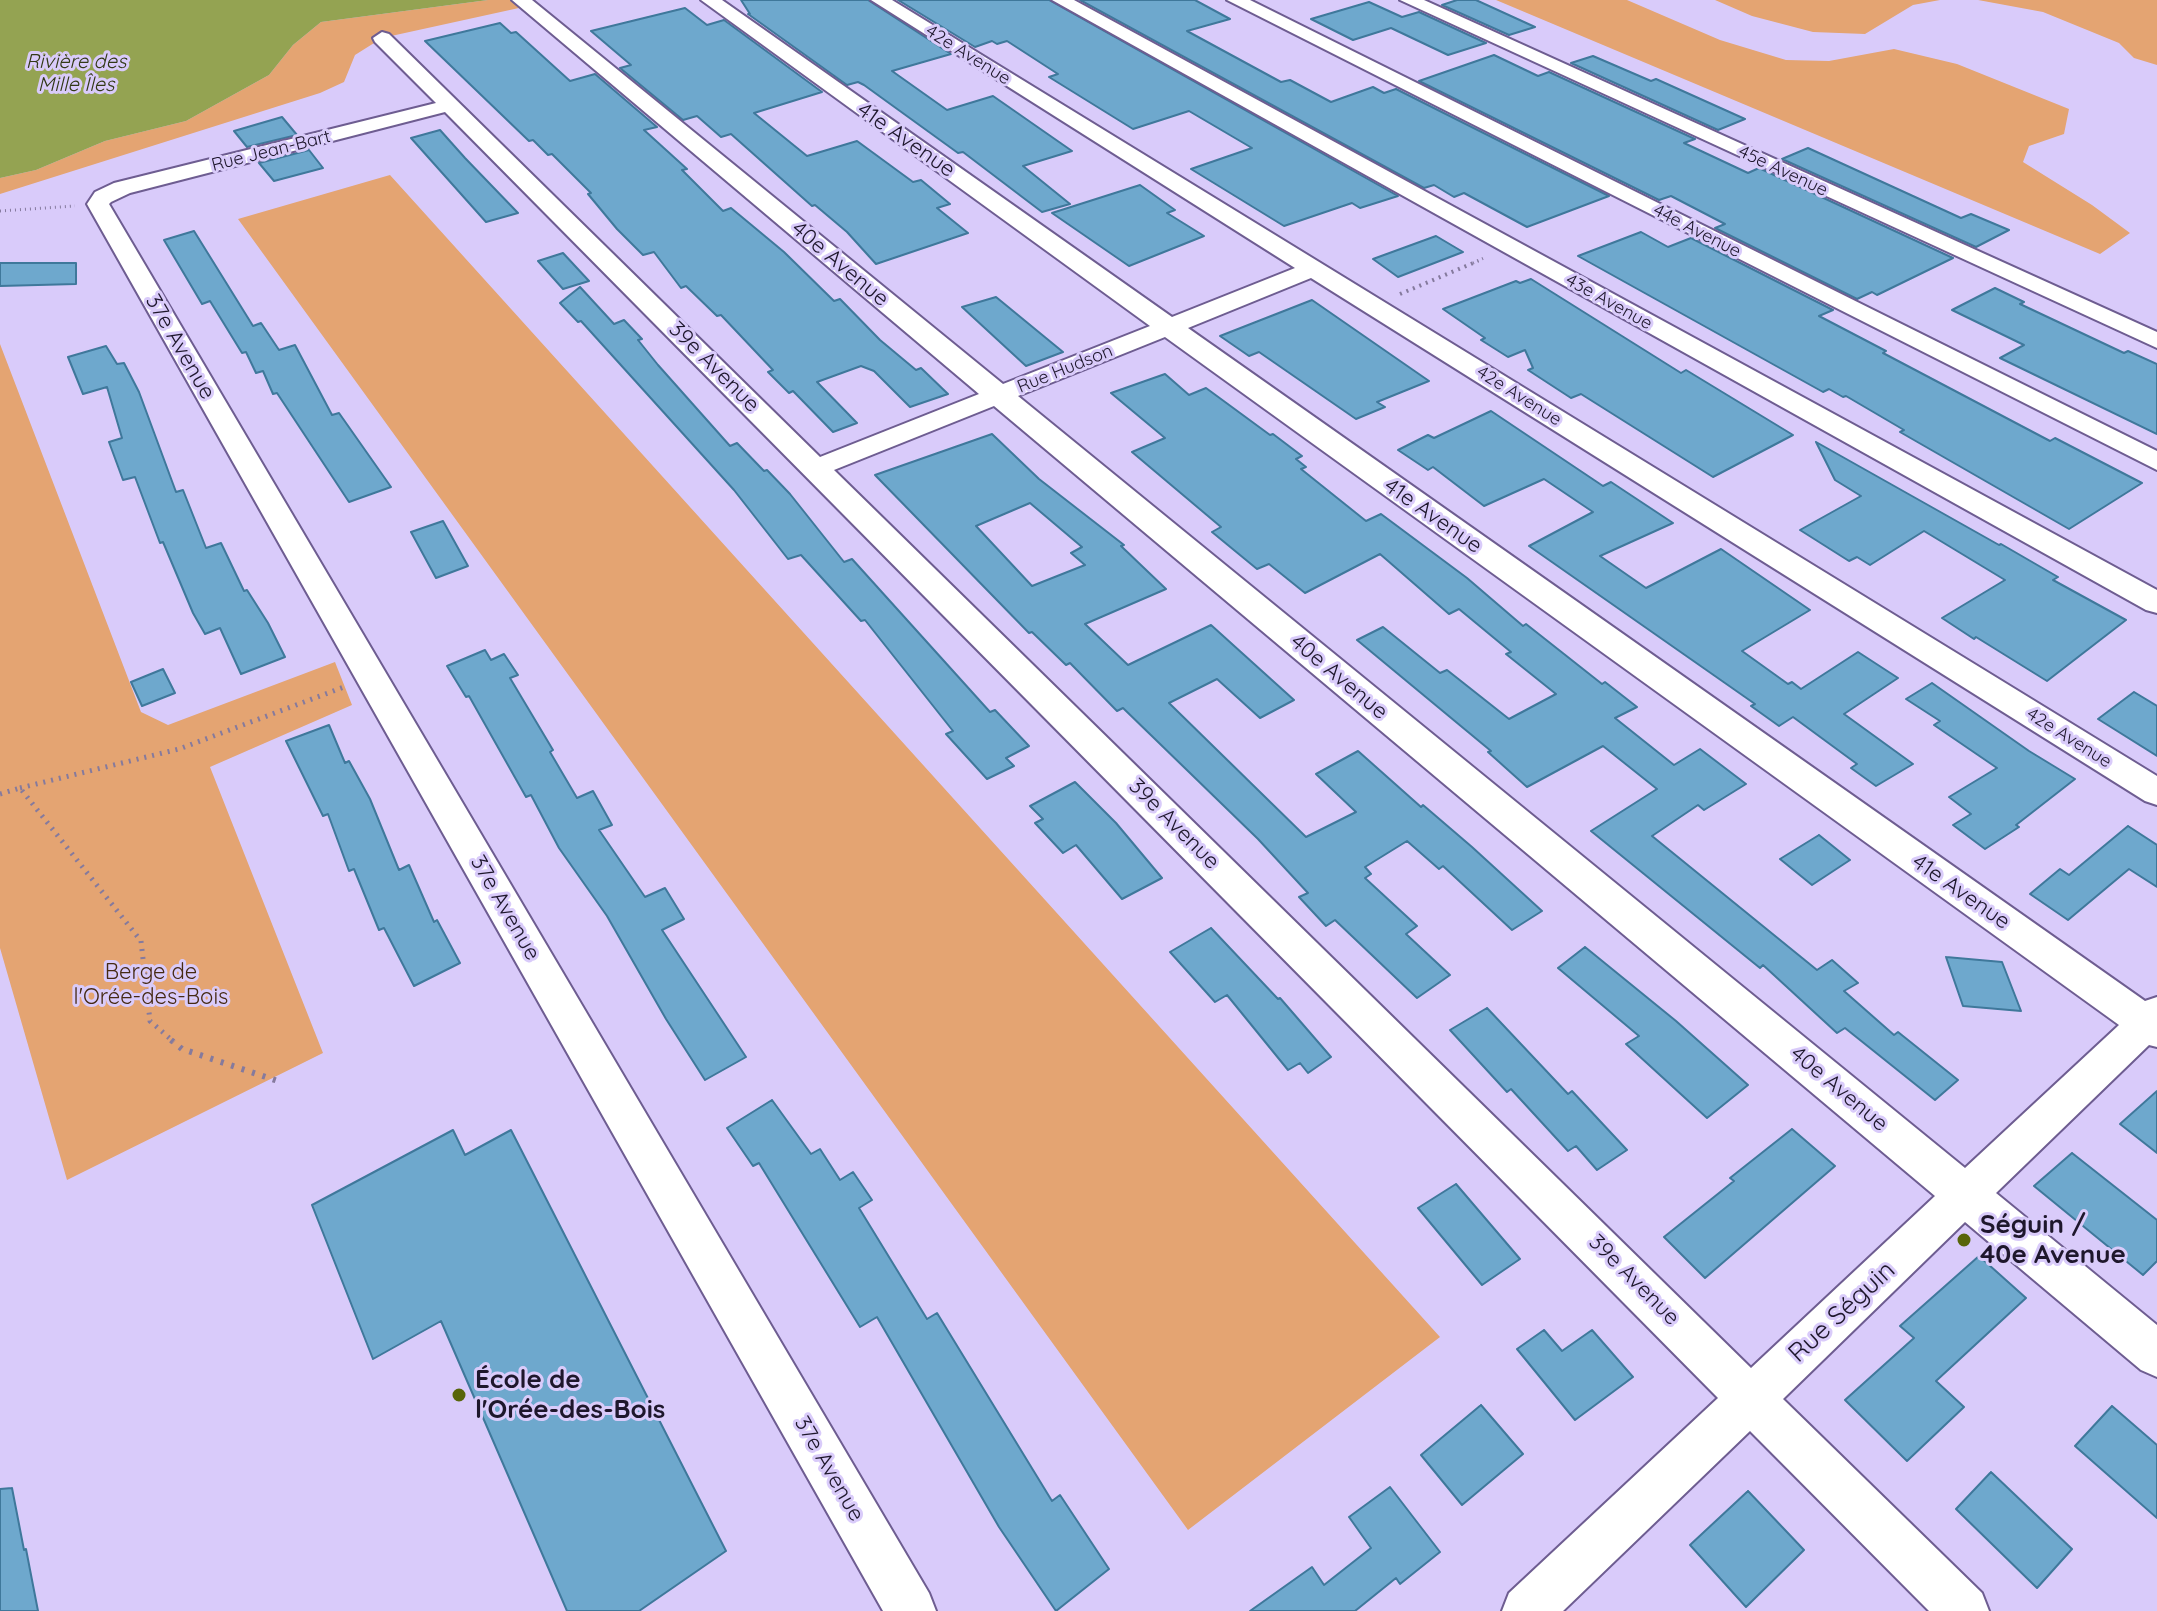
<!DOCTYPE html>
<meta charset="utf-8">
<style>
body{margin:0}
canvas{display:block;background:#d9cbfa}
</style>
<canvas width="2157" height="1611"></canvas>
<script>
const ctx = document.querySelector('canvas').getContext('2d');
ctx.lineJoin = 'round';
function paint(path, color) {
  ctx.fillStyle = color;
  ctx.fill(path, 'evenodd');
}
function toPath(rows) {
  const path = new Path2D();
  for (const r of rows) {
    path.moveTo(r[0], r[1]);
    for (let i = 2; i < r.length; i += 2) path.lineTo(r[i], r[i + 1]);
  }
  return path;
}
function stroke(path, color, width, dash) {
  ctx.strokeStyle = color;
  ctx.lineWidth = width;
  ctx.lineCap = dash ? 'butt' : 'round';
  ctx.setLineDash(dash || []);
  ctx.stroke(path);
}
function label(font, color, halo, rows, align = 'center') {
  ctx.font = font + ' Quicksand,sans-serif';
  ctx.lineWidth = 6;
  ctx.setLineDash([]);
  ctx.textBaseline = 'middle';
  ctx.strokeStyle = halo;
  ctx.fillStyle = color;
  for (const [text, x, y, turn = 0] of rows) {
    ctx.save();
    ctx.translate(x, y);
    ctx.rotate((+turn || 0) * Math.PI / 180);
    ctx.textAlign = isNaN(turn) ? turn : align;
    if (halo) ctx.strokeText(text, 0, 0);
    ctx.fillText(text, 0, 0);
    ctx.restore();
  }
}
paint(toPath([
 [488,0,519,0,528,6,382,38,355,55,344,82,320,93,0,194,0,178,36,170,105,141,186,121,269,75,293,45,321,22],
 [1496,0,1627,0,1720,40,1786,60,1829,61,1894,49,1957,64,2069,109,2064,134,2029,146,2023,162,2092,205,2130,233,2100,254],
 [1715,0,1940,0,1913,5,1865,34,1813,32,1752,16],
 [1978,0,2157,0,2157,65,2134,58,2119,43,2043,12],
 [390,175,1440,1337,1188,1530,238,219],
 [0,344,141,712,168,725,335,662,352,705,210,767,323,1053,67,1180,0,948]
]), '#e4a472');
paint(toPath([
 [0,0,488,0,321,22,293,45,269,75,186,121,105,141,36,170,0,178]
]), '#94a352');
const building = toPath([
 [741,0,868,0,951,54,892,71,947,110,993,96,1072,151,1023,166,1070,204,1042,212,963,152,958,153,864,85,858,82,847,85,748,14,750,14,741,0],
 [898,0,1049,0,1398,196,1360,208,1352,203,1284,226,1191,169,1252,148,1189,111,1133,129,1049,77,1058,74,1007,41,997,44,992,41,975,47,898,0],
 [1080,0,1195,0,1230,19,1187,31,1281,82,1290,80,1331,102,1373,87,1384,93,1396,89,1609,196,1527,227,1464,193,1454,197,1434,185,1424,188,1080,0],
 [1457,0,1476,0,1535,27,1509,35,1442,5,1457,0],
 [1369,2,1402,17,1419,12,1486,43,1448,55,1391,28,1353,40,1311,19,1369,2],
 [685,8,707,25,724,20,822,92,754,113,807,156,857,141,913,182,921,180,950,204,937,208,968,233,876,264,847,232,815,205,812,206,731,134,721,137,697,116,683,120,620,68,631,65,591,31,685,8],
 [500,23,511,33,516,32,570,81,595,74,657,127,644,130,687,169,682,170,723,211,731,208,784,252,834,301,840,299,880,340,916,370,921,368,948,394,910,407,874,371,861,366,817,382,857,423,833,432,793,391,789,393,768,372,773,370,721,315,717,316,686,286,681,288,654,252,643,255,617,229,588,194,591,193,552,154,548,155,533,140,529,141,425,41,500,23],
 [1494,55,1538,76,1549,72,1695,139,1684,143,1748,173,1759,168,1953,258,1877,295,1872,292,1857,299,1715,228,1725,224,1671,196,1659,200,1419,81,1494,55],
 [1593,56,1651,81,1656,79,1745,119,1718,130,1571,63,1593,56],
 [282,117,297,135,247,147,234,131,282,117],
 [440,130,465,158,518,213,486,222,411,138,440,130],
 [1808,148,1961,218,1971,214,2009,230,1976,247,1782,159,1808,148],
 [309,150,323,168,274,181,259,163,309,150],
 [1140,185,1175,210,1167,213,1204,236,1129,266,1052,213,1140,185],
 [194,231,253,326,261,323,279,350,295,345,332,415,339,413,391,487,349,502,277,393,273,394,263,371,256,373,246,352,242,353,210,301,202,304,164,240,194,231],
 [1641,232,1668,247,1691,238,1833,310,1819,316,1886,351,1883,353,2050,441,2055,438,2142,483,2069,529,1900,432,1904,430,1846,396,1843,397,1829,389,1823,392,1578,256,1641,232],
 [1436,236,1463,252,1398,277,1373,259,1436,236],
 [563,253,589,281,563,289,538,261,563,253],
 [0,263,76,263,76,284,0,286,0,263],
 [1531,279,1681,373,1686,370,1793,435,1713,477,1581,394,1571,398,1528,370,1533,368,1525,350,1508,357,1481,340,1485,338,1443,309,1516,281,1520,283,1531,279],
 [580,287,614,324,624,320,642,339,638,340,658,365,730,446,737,443,764,471,767,470,790,494,844,562,852,559,990,712,995,710,1029,746,1006,758,1014,766,987,779,946,734,953,731,865,620,861,621,801,555,788,559,734,490,581,321,578,322,560,303,580,287],
 [1995,288,2024,302,2020,304,2124,353,2128,351,2157,364,2157,434,2000,358,2024,345,1952,310,1995,288],
 [996,297,1063,352,1026,366,962,307,996,297],
 [1312,300,1429,381,1377,402,1385,407,1356,419,1259,352,1249,356,1220,336,1312,300],
 [106,346,117,364,124,363,139,392,176,492,183,490,206,548,221,543,244,591,247,590,268,623,285,657,241,674,220,628,205,634,193,613,163,542,160,543,135,477,123,480,109,442,122,438,107,387,83,394,68,357,106,346],
 [1165,374,1189,395,1206,388,1270,435,1273,434,1302,456,1296,459,1306,467,1301,469,1366,521,1381,514,1467,578,1523,626,1526,624,1602,684,1605,682,1637,707,1615,718,1674,765,1700,749,1746,784,1704,810,1698,805,1652,836,1817,970,1832,960,1858,983,1844,991,1894,1035,1898,1032,1958,1080,1935,1100,1845,1028,1837,1033,1763,965,1760,968,1591,831,1657,789,1603,746,1527,787,1488,752,1491,751,1357,640,1383,627,1440,673,1447,670,1509,719,1556,694,1506,654,1511,652,1459,609,1449,614,1380,554,1305,593,1269,564,1257,569,1212,532,1221,527,1132,452,1165,438,1111,393,1165,374],
 [1491,411,1603,486,1611,482,1673,523,1600,556,1646,588,1721,549,1810,610,1742,651,1788,684,1792,682,1801,689,1858,652,1898,678,1844,714,1913,764,1876,786,1851,768,1857,764,1793,717,1779,726,1751,706,1755,704,1529,546,1593,512,1544,479,1484,506,1433,467,1428,470,1398,450,1428,435,1434,438,1491,411],
 [992,434,1039,479,1124,545,1121,546,1166,589,1085,624,1128,665,1211,625,1294,700,1260,718,1217,679,1169,703,1306,837,1356,812,1316,774,1358,751,1421,807,1423,805,1472,847,1542,911,1512,930,1443,866,1439,869,1407,841,1365,867,1371,874,1365,878,1417,926,1406,934,1450,975,1417,998,1335,920,1326,926,1299,897,1308,893,1258,839,1123,708,1117,711,1070,663,1066,665,1032,632,1029,633,875,475,992,434],
 [1030,503,1082,547,1071,553,1085,565,1032,586,976,526,1030,503],
 [1816,442,1999,545,2001,544,2058,577,2053,580,2126,620,2047,681,1976,637,1974,639,1942,618,2005,580,1924,531,1870,565,1857,557,1849,561,1800,530,1861,496,1835,480,1816,442],
 [443,521,468,566,436,578,411,532,443,521],
 [485,650,491,660,504,654,518,675,510,678,553,750,550,752,577,798,593,791,612,825,599,830,645,897,665,888,684,919,662,930,746,1057,705,1080,666,1019,607,916,559,848,531,795,526,797,469,696,466,697,447,666,485,650],
 [163,669,175,693,142,706,131,682,163,669],
 [1932,683,2029,751,2075,779,2016,825,2019,827,1985,849,1953,825,1971,814,1949,797,1997,768,1934,725,1940,721,1906,699,1932,683],
 [2134,692,2157,706,2157,756,2098,719,2134,692],
 [329,725,345,763,349,761,370,799,399,870,409,865,434,922,437,920,460,963,414,986,384,928,379,930,354,869,349,871,328,814,323,816,286,741,329,725],
 [1075,782,1116,823,1162,878,1122,899,1076,845,1063,853,1035,823,1043,819,1030,806,1075,782],
 [2128,826,2157,845,2157,887,2129,869,2068,920,2030,894,2060,869,2069,875,2128,826],
 [1819,835,1850,860,1812,885,1780,859,1819,835],
 [1211,928,1278,999,1280,998,1331,1057,1308,1073,1300,1063,1288,1070,1227,995,1215,1002,1170,952,1211,928],
 [1585,947,1676,1021,1748,1085,1707,1118,1626,1044,1639,1036,1558,968,1585,947],
 [1946,957,2002,962,2021,1011,1963,1006,1946,957],
 [1487,1008,1568,1094,1572,1091,1627,1150,1597,1170,1576,1146,1568,1151,1511,1089,1507,1092,1450,1030,1487,1008],
 [2157,1091,2157,1153,2120,1124,2157,1091],
 [772,1100,811,1154,820,1149,840,1180,853,1172,872,1200,859,1208,927,1319,937,1313,1052,1501,1060,1495,1109,1569,1056,1611,999,1527,877,1317,860,1327,759,1163,753,1166,727,1128,772,1100],
 [1792,1129,1835,1166,1705,1278,1664,1237,1734,1181,1730,1178,1792,1129],
 [453,1130,465,1155,511,1130,726,1551,639,1611,567,1611,441,1321,373,1359,312,1205,453,1130],
 [2072,1153,2157,1220,2157,1261,2143,1275,2034,1186,2072,1153],
 [1456,1184,1520,1259,1482,1285,1418,1208,1456,1184],
 [1979,1256,2026,1298,1936,1381,1964,1407,1907,1461,1845,1400,1914,1338,1900,1326,1979,1256],
 [1544,1330,1562,1351,1592,1330,1633,1377,1575,1420,1517,1349,1544,1330],
 [1481,1405,1523,1454,1462,1505,1421,1455,1481,1405],
 [2112,1406,2157,1445,2157,1518,2075,1446,2112,1406],
 [1991,1472,2072,1549,2037,1588,1956,1509,1991,1472],
 [1390,1487,1440,1552,1400,1584,1396,1578,1355,1611,1250,1611,1312,1567,1324,1585,1371,1548,1349,1517,1390,1487],
 [12,1488,24,1550,26,1549,38,1611,0,1611,0,1489,12,1488],
 [1748,1491,1804,1550,1746,1607,1690,1545,1748,1491]
]);
paint(building, '#6ea8cd');
stroke(building, '#3f789b', 2);
const minor = toPath([
 [512,0,532,0,1003,384,1150,326,701,0,722,0,1172,317,1295,268,871,0,892,0,2157,776,2157,805,2145,801,1311,278,1188,328,2145,1001,2157,997,2157,1047,2149,1045,1996,1193,2157,1325,2157,1377,2141,1370,1965,1222,1783,1399,1982,1593,1989,1611,1929,1611,1750,1431,1563,1611,1502,1611,1509,1593,1718,1398,445,112,130,193,111,202,109,204,929,1593,936,1611,883,1611,87,204,95,192,114,183,436,103,375,42,373,38,382,32,389,34,820,457,979,394,512,0],
 [1165,337,2119,1025,1965,1168,1018,396,1165,337],
 [994,406,1935,1196,1751,1368,834,470,994,406],
 [1052,0,1074,0,2157,590,2157,613,2146,610,1052,0],
 [1227,0,1250,0,2157,451,2157,470,1227,0],
 [1400,0,1424,0,2157,332,2157,348,1400,0]
]);
stroke(minor, '#6e5d91', 4);
stroke(toPath([
 [0,211,75,206],
 [1473,263,1486,257]
]), '#857a9d', 3, [1, 4]);
stroke(toPath([
 [1400,294,1478,261]
]), '#857a9d', 4, [2, 5]);
stroke(toPath([
 [20,788,179,749,344,687],
 [0,794,20,788,141,941,150,1021,174,1042]
]), '#857a9d', 5, [2, 6]);
stroke(toPath([
 [171,1040,182,1049,281,1082]
]), '#857a9d', 6, [3, 8]);
paint(minor, '#fff');
for (const [x, y, r, color] of [
 [1964,1240,8,"#58650a"],
 [459,1395,8,"#58650a"]
]) {
  const dot = new Path2D();
  dot.arc(x, y, r, 0, 2 * Math.PI);
  ctx.fillStyle = color;
  ctx.fill(dot);
  stroke(dot, '#d9cbfa', 3);
}
label('18px', '#1e172c', '#d9cbfa', [
 ["42e Avenue",968,55,32],
 ["Rue Jean-Bart",271,151,-14],
 ["45e Avenue",1783,171,25],
 ["44e Avenue",1697,231,27],
 ["43e Avenue",1609,302,29],
 ["Rue Hudson",1065,369,-22],
 ["42e Avenue",1519,396,32],
 ["42e Avenue",2069,738,32]
]);
label('italic 20px', '#323916', '#d9cbfa', [
 ["Rivière des",76,62],
 ["Mille Îles",76,85]
]);
label('22px', '#1e172c', '#d9cbfa', [
 ["41e Avenue",906,140,35],
 ["40e Avenue",840,264,40],
 ["37e Avenue",180,347,60],
 ["39e Avenue",714,367,45],
 ["41e Avenue",1433,516,35],
 ["40e Avenue",1339,677,40],
 ["39e Avenue",1174,824,45],
 ["41e Avenue",1961,892,35],
 ["37e Avenue",505,908,60],
 ["40e Avenue",1839,1089,40],
 ["39e Avenue",1634,1280,45],
 ["37e Avenue",829,1469,60]
]);
label('22px', '#452912', '#d9cbfa', [
 ["Berge de",151,972],
 ["l'Orée-des-Bois",151,997]
]);
label('bold 26px', '#1e172c', '#d9cbfa', [
 ["Séguin /",1980,1225],
 ["40e Avenue",1980,1255],
 ["École de",475,1380],
 ["l'Orée-des-Bois",475,1410]
], 'left');
label('26px', '#1e172c', '#d9cbfa', [
 ["Rue Séguin",1842,1312,-43]
]);
</script>
